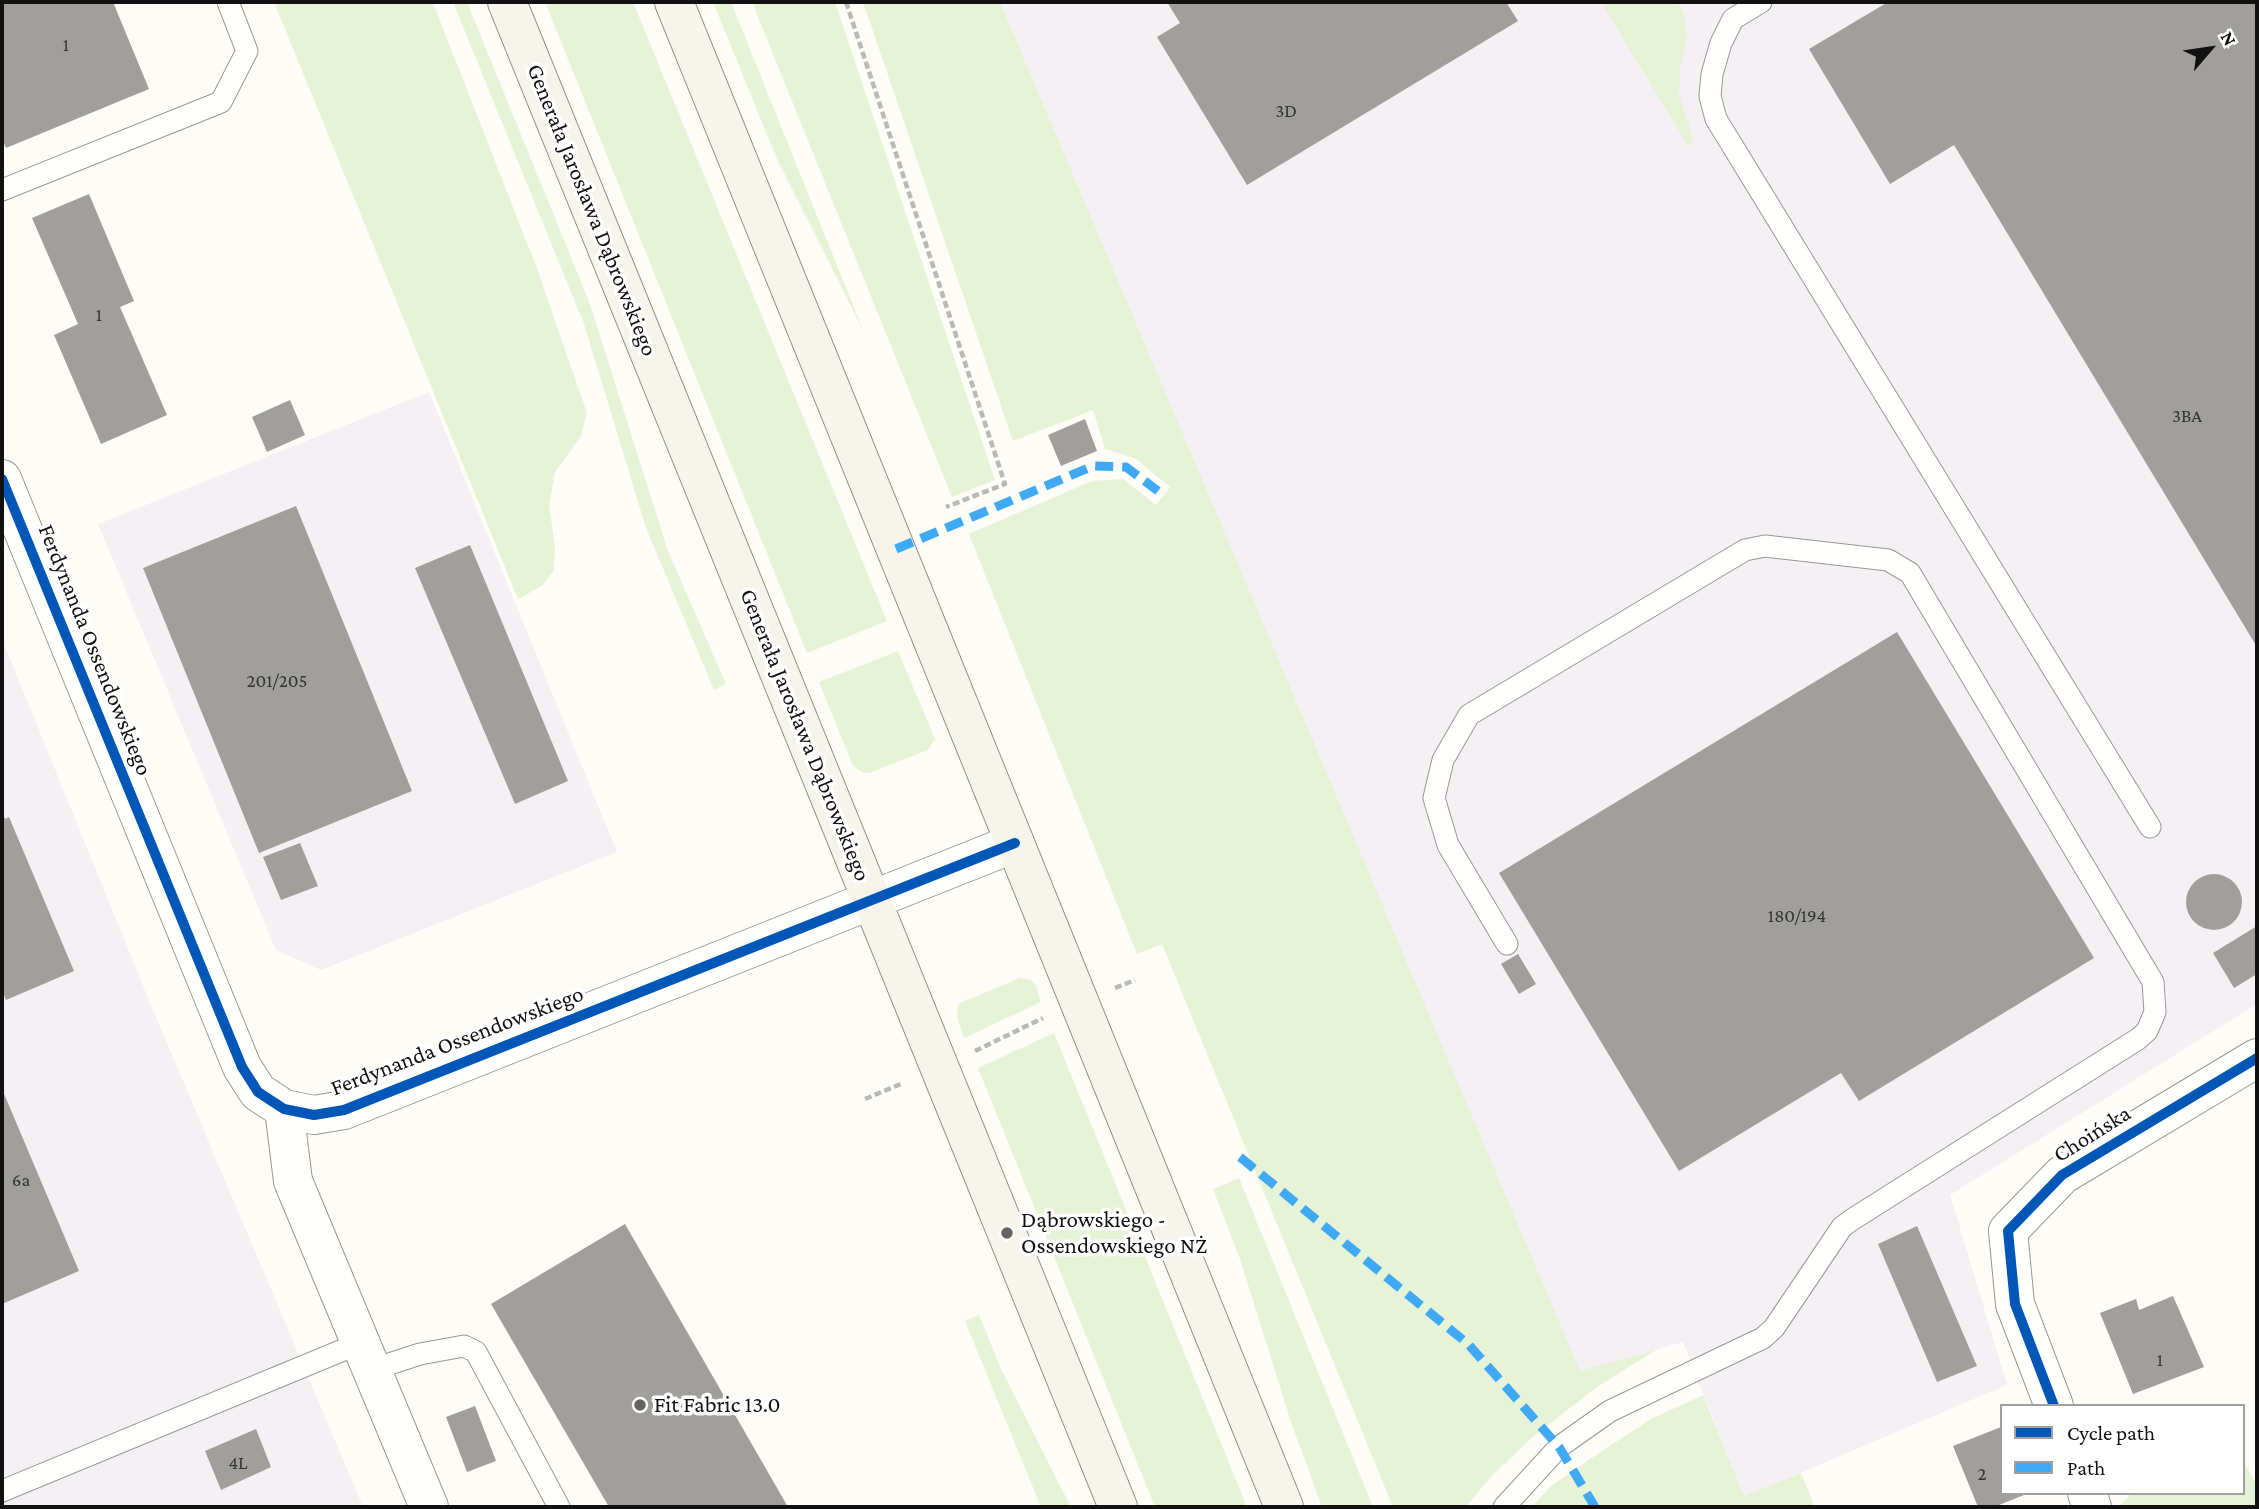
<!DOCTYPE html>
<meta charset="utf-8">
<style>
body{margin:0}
#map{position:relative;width:2259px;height:1509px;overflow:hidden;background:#fdfcf7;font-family:"Crimson Pro",serif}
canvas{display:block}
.frame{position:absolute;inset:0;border:4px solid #111;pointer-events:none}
.legend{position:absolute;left:2000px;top:1404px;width:245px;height:91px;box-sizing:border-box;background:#fff;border:2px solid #a0a0a0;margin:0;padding:9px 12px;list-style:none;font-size:21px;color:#111}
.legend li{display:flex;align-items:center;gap:14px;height:35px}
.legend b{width:35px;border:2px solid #a0a0a0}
.north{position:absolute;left:2175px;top:14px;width:70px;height:70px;-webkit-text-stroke:5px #fff;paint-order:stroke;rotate:61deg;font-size:19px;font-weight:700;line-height:28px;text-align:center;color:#111}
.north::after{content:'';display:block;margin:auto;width:24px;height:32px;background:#111;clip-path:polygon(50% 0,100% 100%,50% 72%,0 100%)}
</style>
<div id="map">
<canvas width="2259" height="1509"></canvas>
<div class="frame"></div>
<ul class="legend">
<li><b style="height:9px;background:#0057b8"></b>Cycle path</li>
<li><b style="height:9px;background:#3fa9f5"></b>Path</li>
</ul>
<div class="north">N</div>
</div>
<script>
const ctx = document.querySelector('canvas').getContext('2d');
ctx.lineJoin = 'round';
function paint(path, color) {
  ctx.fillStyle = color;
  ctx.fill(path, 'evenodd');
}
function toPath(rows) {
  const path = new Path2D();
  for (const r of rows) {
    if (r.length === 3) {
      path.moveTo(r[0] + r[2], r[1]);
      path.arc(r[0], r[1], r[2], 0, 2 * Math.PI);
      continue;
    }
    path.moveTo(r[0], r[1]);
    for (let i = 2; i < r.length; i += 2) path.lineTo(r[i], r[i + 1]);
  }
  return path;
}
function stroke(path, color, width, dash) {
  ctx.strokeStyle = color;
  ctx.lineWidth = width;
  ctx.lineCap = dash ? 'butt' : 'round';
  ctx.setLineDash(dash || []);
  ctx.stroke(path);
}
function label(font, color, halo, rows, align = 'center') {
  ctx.font = font + ' "Crimson Pro",serif';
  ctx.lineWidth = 7;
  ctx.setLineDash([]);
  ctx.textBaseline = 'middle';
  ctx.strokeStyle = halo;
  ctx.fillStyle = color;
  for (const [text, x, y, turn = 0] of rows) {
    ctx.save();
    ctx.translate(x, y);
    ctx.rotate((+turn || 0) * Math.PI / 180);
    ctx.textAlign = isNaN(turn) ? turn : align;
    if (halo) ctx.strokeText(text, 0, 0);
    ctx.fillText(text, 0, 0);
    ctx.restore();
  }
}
paint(toPath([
 [1000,2,2257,2,2257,1004,1950,1195,2007,1385,1744,1497,1683,1342,1580,1372],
 [429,392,617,852,321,970,276,950,98,524],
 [2,639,148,998,363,1507,2,1507]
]), '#f5f0f3');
paint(toPath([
 [274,2,432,2,437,13,536,266,587,413,581,436,555,472,549,505,555,546,554,570,542,586,518,599],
 [453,2,467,2,590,304,668,551,726,684,714,690,646,528,584,324],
 [545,2,633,2,887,621,807,653],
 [713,2,731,2,863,330,777,159],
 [752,2,835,2,995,480,952,497],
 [863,2,1000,2,1580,1371,1656,1350,1597,1387,1530,1439,1488,1480,1466,1507,1393,1507,1162,944,1137,954,969,534,1092,481,1123,479,1156,505,1170,487,1136,459,1105,449,1093,410,1013,441],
 [1601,2,1677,2,1684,14,1687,38,1680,69,1679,95,1693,138,1689,147],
 [898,651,935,739,928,750,869,773,863,773,853,766,819,682],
 [1020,978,1031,980,1036,986,1041,1002,964,1038,957,1017,958,1004],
 [1054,1033,1247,1507,1155,1507,978,1068],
 [1239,1178,1373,1507,1322,1507,1290,1419,1240,1259,1213,1189],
 [979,1315,1001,1369,1071,1507,1041,1507,965,1321],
 [1703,1395,1744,1496,1801,1473,1815,1507,1532,1507,1551,1486,1599,1453,1651,1419],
 [2243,1460,2257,1486,2257,1507,2119,1507,2132,1493,2243,1493]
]), '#e7f3d7');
paint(toPath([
 [2,2,113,2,149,89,6,148,2,139],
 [1167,2,1506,2,1518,21,1247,185,1157,37,1180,23],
 [1888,2,2257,2,2257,647,1954,145,1890,184,1809,49],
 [89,194,134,301,120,307,167,415,101,444,54,335,78,324,32,218],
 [290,400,305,435,267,452,252,417],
 [1085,419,1097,451,1061,466,1048,435],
 [296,506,412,791,259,853,143,568],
 [470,545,568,781,515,804,415,568],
 [1897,632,2094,958,1859,1101,1841,1073,1679,1171,1499,873],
 [2,812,5,819,9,817,74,971,6,1000,2,990],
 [300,843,318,886,281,900,263,857],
 [2214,902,28],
 [2257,926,2257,974,2234,988,2213,953],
 [1518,954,1536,984,1519,994,1501,964],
 [2,1089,79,1271,2,1304],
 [625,1224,788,1507,609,1507,491,1304],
 [1917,1226,1977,1366,1937,1382,1878,1244],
 [2173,1296,2204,1367,2133,1394,2100,1313,2136,1299,2139,1310],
 [475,1406,496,1461,467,1472,446,1417],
 [2001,1427,2002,1493,2029,1493,1994,1507,1978,1507,1953,1446],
 [256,1429,271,1467,221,1490,205,1451]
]), '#a19f9c');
const lane = toPath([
 [1761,2,1733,19,1721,43,1712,74,1710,96,1716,119,2150,827],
 [2,190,221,102,247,51,228,2],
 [371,1370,420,1354,464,1346,476,1352,559,1507],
 [2,1491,360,1343],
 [1504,1507,1559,1447,1610,1411,1763,1338,1774,1328,1842,1227,1853,1219,2138,1039,2147,1031,2155,1012,2153,982,1910,573,1888,560,1765,546,1745,550,1469,715,1443,760,1434,798,1448,845,1507,944]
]);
const street = toPath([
 [2,479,242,1067,258,1092,284,1109,314,1115,344,1110,1015,843],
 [284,1109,293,1181,429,1507],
 [2054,1406,2015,1304,2008,1231,2062,1175,2257,1058],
 [2087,1493,2092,1507]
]);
const secondary = toPath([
 [507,2,1118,1507],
 [674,2,1284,1507]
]);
stroke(lane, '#979795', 23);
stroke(street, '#979795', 40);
stroke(secondary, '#8e8d8b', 40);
stroke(toPath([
 [846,2,1005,484,946,507],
 [1115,988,1135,980],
 [975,1051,1043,1018],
 [865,1099,903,1083]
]), '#b9b9b8', 4.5, [7, 3.5]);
stroke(lane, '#fffffe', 21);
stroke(street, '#fffffe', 38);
stroke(secondary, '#f6f4eb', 38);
stroke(toPath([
 [896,549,1093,466,1126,467,1158,491],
 [1240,1157,1468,1344,1559,1447,1595,1507]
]), '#3fa9f5', 9, [18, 9]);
stroke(toPath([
 [2,479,242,1067,258,1092,284,1109,314,1115,344,1110,1015,843],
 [2054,1406,2015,1304,2008,1231,2062,1175,2257,1058]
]), '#0057b8', 10);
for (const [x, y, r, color] of [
 [1007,1233,7,"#646362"],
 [640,1405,7,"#646362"]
]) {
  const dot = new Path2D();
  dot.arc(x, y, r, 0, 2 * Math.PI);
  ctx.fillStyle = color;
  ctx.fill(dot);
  stroke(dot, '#fff', 2.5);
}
label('19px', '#353434', null, [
 ["1",66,45],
 ["3D",1286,111],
 ["1",99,315],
 ["3BA",2187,416],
 ["201/205",277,681],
 ["180/194",1797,916],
 ["6a",21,1180],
 ["1",2160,1360],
 ["4L",238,1463],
 ["2",1982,1474]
]);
label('23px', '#111', '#fff', [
 ["Generała Jarosława Dąbrowskiego",592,210,68],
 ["Ferdynanda Ossendowskiego",95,650,68],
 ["Generała Jarosława Dąbrowskiego",805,735,68],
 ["Ferdynanda Ossendowskiego",457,1041,-21],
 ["Choińska",2092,1134,-32]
]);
label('23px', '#111', '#fff', [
 ["Dąbrowskiego -",1021,1220],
 ["Ossendowskiego NŻ",1021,1246],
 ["Fit Fabric 13.0",654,1405]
], 'left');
</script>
